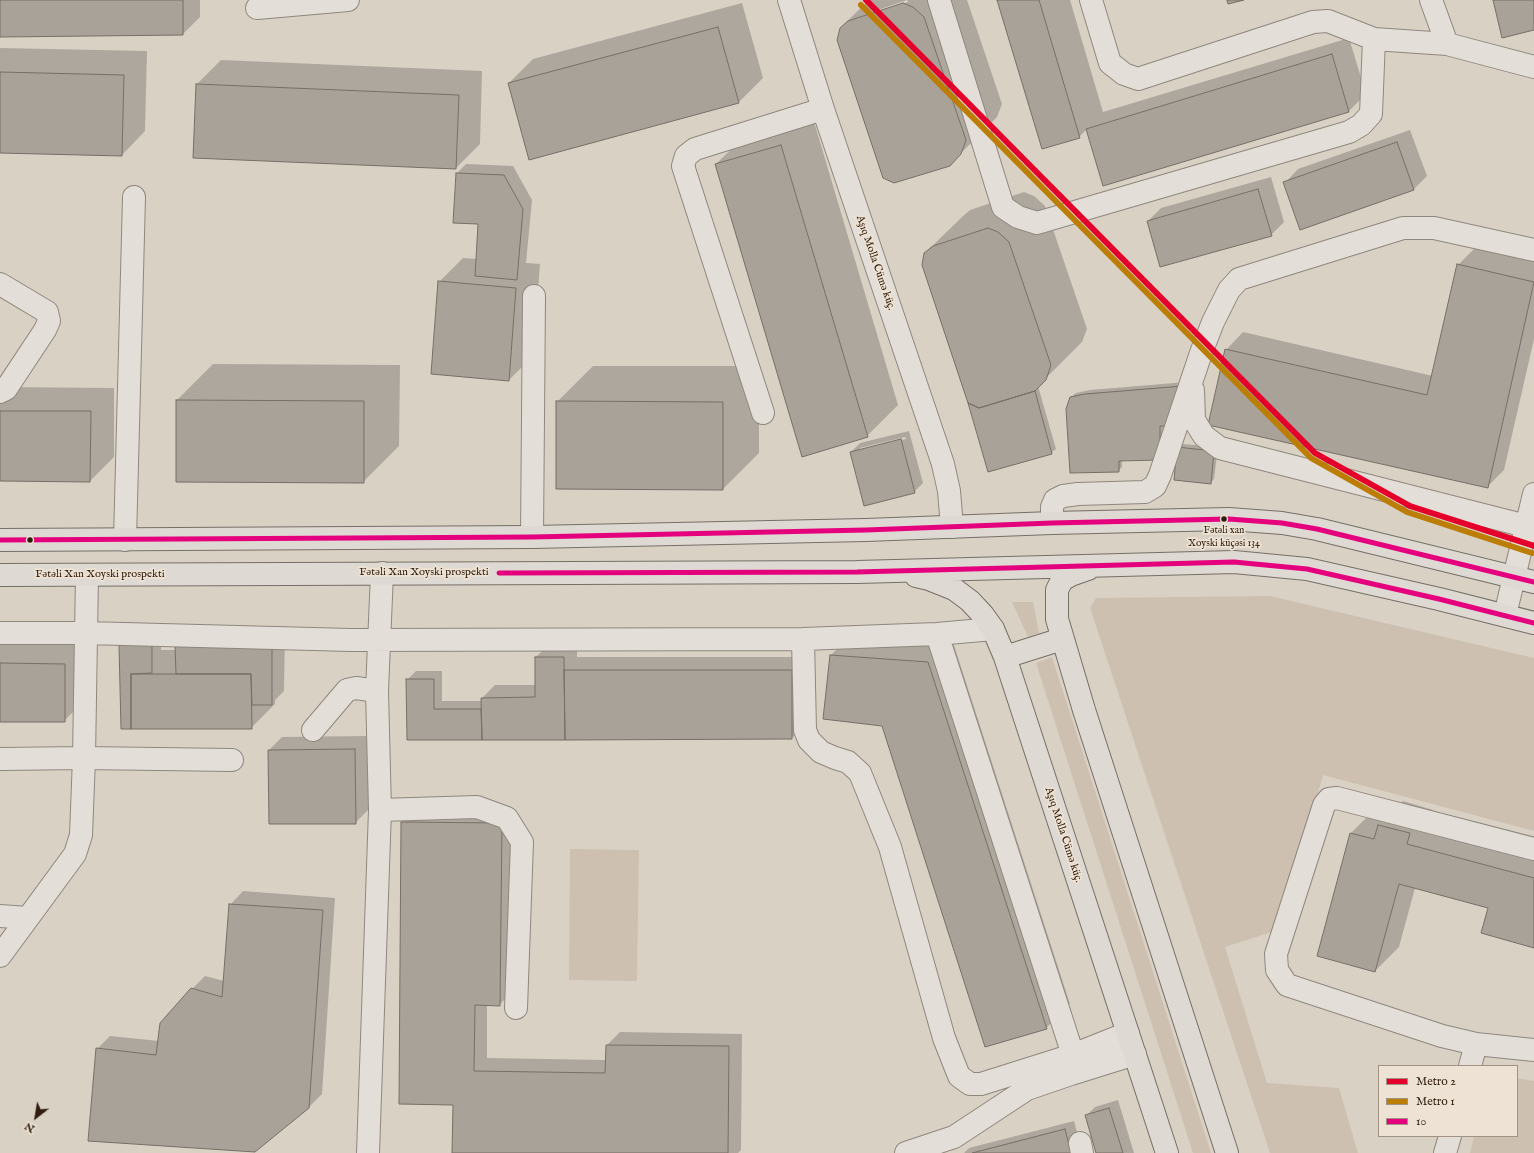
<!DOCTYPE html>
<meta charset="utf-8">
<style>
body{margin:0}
#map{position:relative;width:1534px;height:1153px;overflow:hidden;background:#dad1c5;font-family:"IM FELL English",serif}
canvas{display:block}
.legend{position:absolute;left:1378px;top:1065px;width:140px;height:72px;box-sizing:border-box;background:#ede2d3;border:1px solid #a19384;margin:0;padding:5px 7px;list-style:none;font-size:12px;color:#2f1d0d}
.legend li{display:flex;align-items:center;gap:8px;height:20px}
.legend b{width:20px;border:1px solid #a19384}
.north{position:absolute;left:16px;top:1097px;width:40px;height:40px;-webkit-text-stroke:3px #ede2d3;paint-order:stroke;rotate:211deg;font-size:11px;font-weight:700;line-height:16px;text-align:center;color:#2f1d0d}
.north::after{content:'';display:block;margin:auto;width:14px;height:18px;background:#2f1d0d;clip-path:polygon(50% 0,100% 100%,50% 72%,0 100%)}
</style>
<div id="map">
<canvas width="1534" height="1153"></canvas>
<ul class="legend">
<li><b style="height:5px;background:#e4002b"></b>Metro 2</li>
<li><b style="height:5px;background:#bb7d04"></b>Metro 1</li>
<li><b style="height:5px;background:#e5007d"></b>10</li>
</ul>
<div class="north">N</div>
</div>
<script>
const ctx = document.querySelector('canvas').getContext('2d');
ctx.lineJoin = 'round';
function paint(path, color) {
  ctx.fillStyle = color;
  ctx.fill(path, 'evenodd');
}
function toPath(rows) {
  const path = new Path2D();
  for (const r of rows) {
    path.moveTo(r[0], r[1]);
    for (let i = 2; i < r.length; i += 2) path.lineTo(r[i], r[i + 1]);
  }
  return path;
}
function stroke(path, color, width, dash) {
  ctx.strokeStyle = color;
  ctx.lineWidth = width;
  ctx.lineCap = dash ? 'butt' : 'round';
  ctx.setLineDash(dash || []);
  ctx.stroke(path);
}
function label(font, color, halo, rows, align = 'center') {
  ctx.font = font + ' "IM FELL English",serif';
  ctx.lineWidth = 3.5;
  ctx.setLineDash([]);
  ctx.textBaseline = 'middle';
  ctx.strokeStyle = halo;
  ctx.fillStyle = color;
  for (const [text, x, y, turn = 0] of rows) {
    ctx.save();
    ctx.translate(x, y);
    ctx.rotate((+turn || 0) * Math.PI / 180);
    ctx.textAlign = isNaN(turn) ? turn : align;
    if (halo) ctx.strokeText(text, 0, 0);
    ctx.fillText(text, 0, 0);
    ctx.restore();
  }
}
paint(toPath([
 [1270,596,1534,658,1534,831,1323,775,1281,929,1225,947,1267,1083,1339,1088,1358,1153,1270,1153,1090,608,1096,598],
 [1012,602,1033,602,1039,633,1028,637],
 [1052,657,1211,1153,1193,1153,1036,663],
 [570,849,639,850,637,981,569,980],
 [1517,1078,1534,1081,1534,1153,1470,1153,1474,1136,1517,1136]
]), '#cec0b0');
paint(toPath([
 [0,0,200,0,200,17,183,34,0,36],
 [869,0,967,0,1002,104,997,117,949,165,840,28],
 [907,0,908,2,875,13,875,11],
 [998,0,1070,0,1103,112,1349,38,1366,94,1349,111,1104,185,1087,129,1079,137],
 [742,3,763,78,739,102,529,158,509,83,533,59],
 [0,48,147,51,145,131,122,155,0,152],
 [221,60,482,71,480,144,456,168,197,84],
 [812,115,898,405,867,436,716,164,748,133],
 [1410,130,1427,176,1414,189,1301,229,1285,183,1298,169],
 [466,164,513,166,532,200,526,263,540,264,533,356,509,380,439,282,463,258,477,259,479,223,454,222,457,173],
 [1271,177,1284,222,1271,235,1148,221,1161,208],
 [1024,192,1034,196,1045,206,1087,329,1082,342,1038,386,1056,449,1051,453,925,253,962,217,970,210],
 [1475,248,1534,261,1534,339,1504,470,1487,487,1226,350,1243,332,1433,376,1458,265],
 [213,364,400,365,399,446,363,482,177,400],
 [593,366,759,366,759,453,723,489,557,402],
 [1186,382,1163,425,1164,455,1122,460,1122,467,1118,471,1071,397,1076,393,1090,390],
 [0,387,114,388,114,457,90,481,0,480],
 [909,431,923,483,914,492,851,452,860,443],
 [905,437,906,439,860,450,860,448],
 [1183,444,1218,447,1214,479,1210,483,1178,448],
 [855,631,952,639,1070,1004,1046,1028,883,725,824,719,831,655],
 [285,632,284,691,275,700,275,704,251,728,122,728,120,646,129,637,161,636,161,650,177,650],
 [0,640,88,640,88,697,64,721,0,721],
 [549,644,577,644,577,657,804,657,805,725,792,738,408,739,407,680,416,671,442,671,442,701,482,701,482,698,495,685,536,685,536,657],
 [368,736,369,809,356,822,270,823,269,750,282,737],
 [1403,801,1433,810,1430,820,1534,848,1534,947,1489,908,1415,888,1399,947,1375,971,1351,833,1375,809,1391,814],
 [415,809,514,810,512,992,499,1005,487,1005,487,1058,606,1060,607,1045,620,1032,742,1034,741,1150,738,1153,453,1153,454,1104,402,822],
 [243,891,335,898,322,1094,309,1107,97,1049,110,1036,159,1041,192,989,205,976,224,981,230,905],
 [1118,1100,1134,1153,1097,1153,1086,1116,1095,1107],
 [1074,1121,1081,1148,1076,1153,964,1153,969,1148]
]), '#0003');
const building = toPath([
 [0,0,183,0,183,35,0,37,0,0],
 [997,0,1039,0,1080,138,1042,149,997,0],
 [1227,0,1244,0,1228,4,1227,0],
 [1493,0,1534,0,1534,30,1502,38,1493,0],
 [903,3,913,7,924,17,966,140,961,154,950,166,894,183,883,178,837,40,840,28,848,21,903,3],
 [718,27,739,103,529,160,508,83,718,27],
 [1332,54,1349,112,1103,186,1086,129,1332,54],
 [0,72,124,75,122,156,0,153,0,72],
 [196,84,459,95,456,169,193,158,196,84],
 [1397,142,1414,190,1300,230,1283,182,1397,142],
 [781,145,868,437,802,457,715,164,781,145],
 [456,173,504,175,523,209,517,280,475,276,478,224,453,223,456,173],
 [1258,189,1272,236,1160,267,1147,221,1258,189],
 [988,228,998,232,1009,242,1051,365,1046,380,1035,391,979,408,968,403,922,265,924,253,933,246,988,228],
 [1457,264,1534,282,1488,488,1208,425,1225,349,1427,395,1457,264],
 [438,281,516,288,509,381,431,374,438,281],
 [1183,386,1172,427,1160,426,1160,460,1119,461,1119,472,1070,473,1066,409,1070,397,1085,394,1183,386],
 [1035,391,1052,454,988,472,968,403,979,408,1035,391],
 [176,400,364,401,364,483,176,482,176,400],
 [556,401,723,402,723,490,556,489,556,401],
 [0,411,91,411,90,482,0,481,0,411],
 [901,439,915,493,864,506,850,452,901,439],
 [1177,447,1214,451,1211,484,1174,480,1177,447],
 [175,644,272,645,272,705,252,705,251,674,176,674,175,644],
 [119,645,152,645,152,673,131,674,131,729,121,729,119,645],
 [830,655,928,662,1047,1029,985,1047,882,726,823,719,830,655],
 [535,657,564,657,565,740,482,740,481,698,535,697,535,657],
 [0,663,65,664,65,722,0,722,0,663],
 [564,670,792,670,792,739,565,740,564,670],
 [131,674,251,674,252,729,131,729,131,674],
 [406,679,434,679,434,709,481,709,482,740,407,740,406,679],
 [355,749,356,824,269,824,268,750,355,749],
 [401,822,502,823,500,1006,475,1005,474,1071,605,1073,606,1045,729,1046,728,1153,452,1153,453,1105,399,1104,401,822],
 [1378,825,1410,833,1407,844,1534,878,1534,948,1481,933,1488,908,1399,884,1375,972,1317,956,1350,833,1374,839,1378,825],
 [229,904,323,910,309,1108,255,1152,88,1141,96,1048,156,1055,160,1023,191,988,222,997,229,904],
 [1109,1108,1123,1153,1096,1153,1085,1115,1109,1108],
 [1065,1129,1071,1153,972,1153,1065,1129]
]);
paint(building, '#a9a298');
stroke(building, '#766f66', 1);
const minor = toPath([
 [789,0,823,109,943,464,949,491,952,527],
 [939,0,1003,207,1018,217,1037,223,1349,132,1361,125,1371,114,1374,39],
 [1091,0,1110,63,1124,74,1138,79,1313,22,1328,21,1374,39,1447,44,1534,67],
 [1431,0,1447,44],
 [257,8,348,0],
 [0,284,47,312,49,321,45,330,6,389,0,392],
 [1193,390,1194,420,1204,436,1220,448,1526,526],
 [763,413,683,166,686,156,695,149,823,109],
 [1052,523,1052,507,1055,500,1063,496,1078,494,1145,492,1155,486,1160,475,1201,353,1213,322,1229,290,1239,279,1403,228,1434,228,1534,250],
 [532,537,534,296],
 [125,540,134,197],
 [1505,615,1534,494],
 [0,633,86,633,351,640,803,639,937,634,993,629],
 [803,639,805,730,809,740,821,752,835,758,848,762,860,773,890,847,944,1038,959,1076,970,1084,981,1084,1073,1055,937,634],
 [313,730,347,690,356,688,377,691],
 [0,759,84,758,232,760],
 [380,810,477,807,507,818,522,842,516,1008],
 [1534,849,1337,798,1329,799,1324,805,1276,954,1277,970,1287,985,1442,1036,1476,1044,1534,1050],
 [0,916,27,918],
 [0,956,75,854,81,835,84,758,87,575],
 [1073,1055,1128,1033],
 [1470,1066,1476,1044],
 [1080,1143,1082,1153],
 [368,1153,380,810,377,691,382,573],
 [906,1153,954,1137,1027,1089,1071,1074,1135,1054],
 [1445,1153,1450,1136]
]);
const major = toPath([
 [0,540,532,537,866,530,1052,523,1229,519,1282,523,1317,529,1534,582],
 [1088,569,1071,575,1062,580,1057,590,1057,619,1084,710,1227,1153],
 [0,575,857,572,1234,562,1307,569,1439,599,1534,623],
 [916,576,929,579,954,589,970,601,983,615,993,629,1005,657,1167,1153],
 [1005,657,1062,639]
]);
stroke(minor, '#8f877e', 24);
stroke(major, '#766f66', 24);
stroke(minor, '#e3dfd8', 22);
stroke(major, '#ded9d2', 22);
stroke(toPath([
 [0,540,532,537,866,530,1052,523,1229,519,1282,523,1317,529,1534,582],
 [499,573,857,572,1234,562,1307,569,1439,599,1534,623]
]), '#e5007d', 5);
stroke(toPath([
 [866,0,1315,453,1410,506,1534,546]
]), '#e4002b', 6);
stroke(toPath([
 [861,5,1311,458,1407,512,1532,553]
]), '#bb7d04', 6);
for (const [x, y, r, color] of [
 [1224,519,3.5,"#2f1d0d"],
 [30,540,3.5,"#2f1d0d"]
]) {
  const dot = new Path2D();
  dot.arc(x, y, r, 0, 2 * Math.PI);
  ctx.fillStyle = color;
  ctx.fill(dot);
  stroke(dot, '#ede2d3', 1.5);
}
label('10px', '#2f1d0d', '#ede2d3', [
 ["Fətəli xan",1224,531],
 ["Xoyski küçəsi 134",1224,544]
]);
label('11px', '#2f1d0d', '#ede2d3', [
 ["Aşıq Molla Cümə küç.",875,263,71],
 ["Fətəli Xan Xoyski prospekti",424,573],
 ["Fətəli Xan Xoyski prospekti",100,575],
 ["Aşıq Molla Cümə küç.",1063,835,72]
]);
</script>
